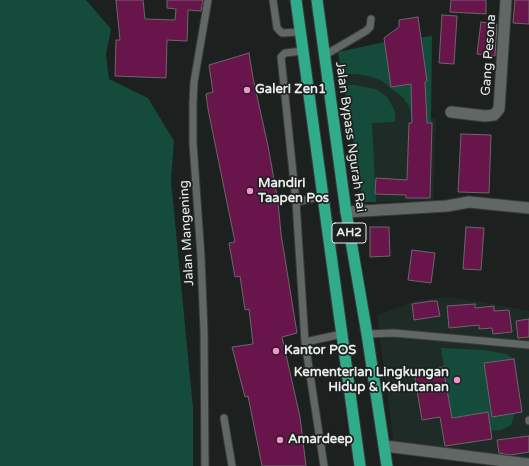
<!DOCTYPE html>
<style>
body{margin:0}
canvas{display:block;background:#1c211f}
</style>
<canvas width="529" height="466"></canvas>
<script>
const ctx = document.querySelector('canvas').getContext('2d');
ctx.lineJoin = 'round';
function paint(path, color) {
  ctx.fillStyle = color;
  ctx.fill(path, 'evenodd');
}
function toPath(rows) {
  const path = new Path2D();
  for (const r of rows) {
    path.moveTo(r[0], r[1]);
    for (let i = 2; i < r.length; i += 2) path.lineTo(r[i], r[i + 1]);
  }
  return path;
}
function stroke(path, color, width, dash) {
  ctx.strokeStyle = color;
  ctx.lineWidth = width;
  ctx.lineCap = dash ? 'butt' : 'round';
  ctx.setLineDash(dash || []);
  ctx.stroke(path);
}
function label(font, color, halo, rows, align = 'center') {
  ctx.font = font + ' "Varela Round",sans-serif';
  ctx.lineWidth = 3.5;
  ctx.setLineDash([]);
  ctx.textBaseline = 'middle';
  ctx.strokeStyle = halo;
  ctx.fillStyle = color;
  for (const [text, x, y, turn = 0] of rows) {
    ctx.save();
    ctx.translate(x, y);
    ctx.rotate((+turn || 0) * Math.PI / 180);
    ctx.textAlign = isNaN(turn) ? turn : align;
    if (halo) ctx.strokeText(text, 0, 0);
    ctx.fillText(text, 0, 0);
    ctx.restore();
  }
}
paint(toPath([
 [432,36,431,119,436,119,433,200,363,202,338,52,385,42],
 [445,297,476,301,529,311,529,460,394,444,377,316,415,301]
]), '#1f2b26');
paint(toPath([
 [0,0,86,0,111,29,106,54,109,79,148,98,174,141,171,181,193,408,193,466,0,466],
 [432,36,431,119,432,123,412,123,411,114,409,106,403,98,382,81,371,77,357,74,342,74,338,52,385,42],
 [344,85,355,85,376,89,387,97,395,111,395,122,372,123,376,202,363,202],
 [441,348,484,350,506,354,514,359,484,363,492,416,515,413,511,425,501,430,491,431,488,412,449,418,451,415]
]), '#144b3a');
const building = toPath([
 [116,0,143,0,145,19,175,20,176,9,167,8,167,0,203,0,201,11,188,10,187,41,167,40,166,78,115,76,116,40,120,40,116,0],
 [451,0,486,0,486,14,450,12,451,0],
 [515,0,529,0,529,24,513,23,515,0],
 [442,15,457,16,454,64,439,63,442,15],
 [418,17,427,81,425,82,427,123,432,123,430,198,406,198,406,195,375,194,376,178,407,180,409,123,412,123,411,84,391,87,384,38,399,27,399,20,418,17],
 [481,22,497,24,495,56,477,54,481,22],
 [249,53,253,78,268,146,278,202,281,234,297,333,282,337,300,417,306,466,262,466,248,396,245,397,232,347,253,344,249,309,245,310,240,276,235,277,229,243,235,242,208,109,206,94,213,92,209,65,249,53],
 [461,134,491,135,489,193,458,192,461,134],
 [370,227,389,227,390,256,370,257,370,227],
 [466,227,484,228,481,270,463,269,466,227],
 [412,250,435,253,431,283,408,280,412,250],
 [432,301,437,301,440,316,414,320,412,304,432,301],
 [475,304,475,308,494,306,494,311,509,310,512,332,493,334,492,328,479,329,479,325,449,328,447,306,475,304],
 [529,319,529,337,518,338,516,321,529,319],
 [514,359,522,412,492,417,484,363,514,359],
 [443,367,452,418,488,412,492,439,445,446,440,417,422,420,414,372,443,367],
 [529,436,529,452,510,455,499,453,497,440,529,436]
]);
paint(building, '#68154c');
stroke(building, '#6c6669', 1);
const service = toPath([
 [273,0,277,28,282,33,300,32],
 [303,51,285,53,281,57,296,202,305,342,324,466],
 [325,55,366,31,370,27,371,19],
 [296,202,323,196],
 [367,334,394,333,529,345],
 [305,342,342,334],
 [224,418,232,466],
 [529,421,529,420],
 [205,466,204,331,201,257,193,143,193,103,194,82,208,0]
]);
const minor = toPath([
 [451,112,485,116,494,115,499,109,506,0],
 [346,212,447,206,469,202,529,208],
 [385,446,529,464]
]);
const trunk = toPath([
 [296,0,360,466],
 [317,0,346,212,367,334,387,466]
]);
stroke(service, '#383c3b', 9);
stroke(minor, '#383c3b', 13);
stroke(trunk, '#383c3b', 13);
stroke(service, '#616764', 7);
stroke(minor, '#616764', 11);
stroke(trunk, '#31ac8a', 11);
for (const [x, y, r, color] of [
 [247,90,4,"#f890cc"],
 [250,191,4,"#f890cc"],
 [276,351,4,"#f890cc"],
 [457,380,4,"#f890cc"],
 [280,440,4,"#f890cc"]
]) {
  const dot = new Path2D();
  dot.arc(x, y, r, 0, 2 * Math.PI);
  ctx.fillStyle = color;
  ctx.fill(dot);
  stroke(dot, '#1c211f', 1.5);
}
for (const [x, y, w] of [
 [349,233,34]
]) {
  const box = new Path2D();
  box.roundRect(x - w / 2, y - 10, w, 20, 3);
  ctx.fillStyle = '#1c211f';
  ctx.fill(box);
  stroke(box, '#eaedec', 1);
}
label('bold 12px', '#eaedec', null, [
 ["AH2",349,233]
]);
label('13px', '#eaedec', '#1c211f', [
 ["Gang Pesona",489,55,-86],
 ["Jalan Bypass Ngurah Rai",350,137,82],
 ["Jalan Mangening",187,233,-93]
]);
label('bold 13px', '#eaedec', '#1c211f', [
 ["Galeri Zen1",255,90],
 ["Mandiri",258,184],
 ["Taapen Pos",258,199],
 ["Kantor POS",284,351],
 ["Kementerian Lingkungan",449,373,"right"],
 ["Hidup & Kehutanan",449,388,"right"],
 ["Amardeep",288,440]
], 'left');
</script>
